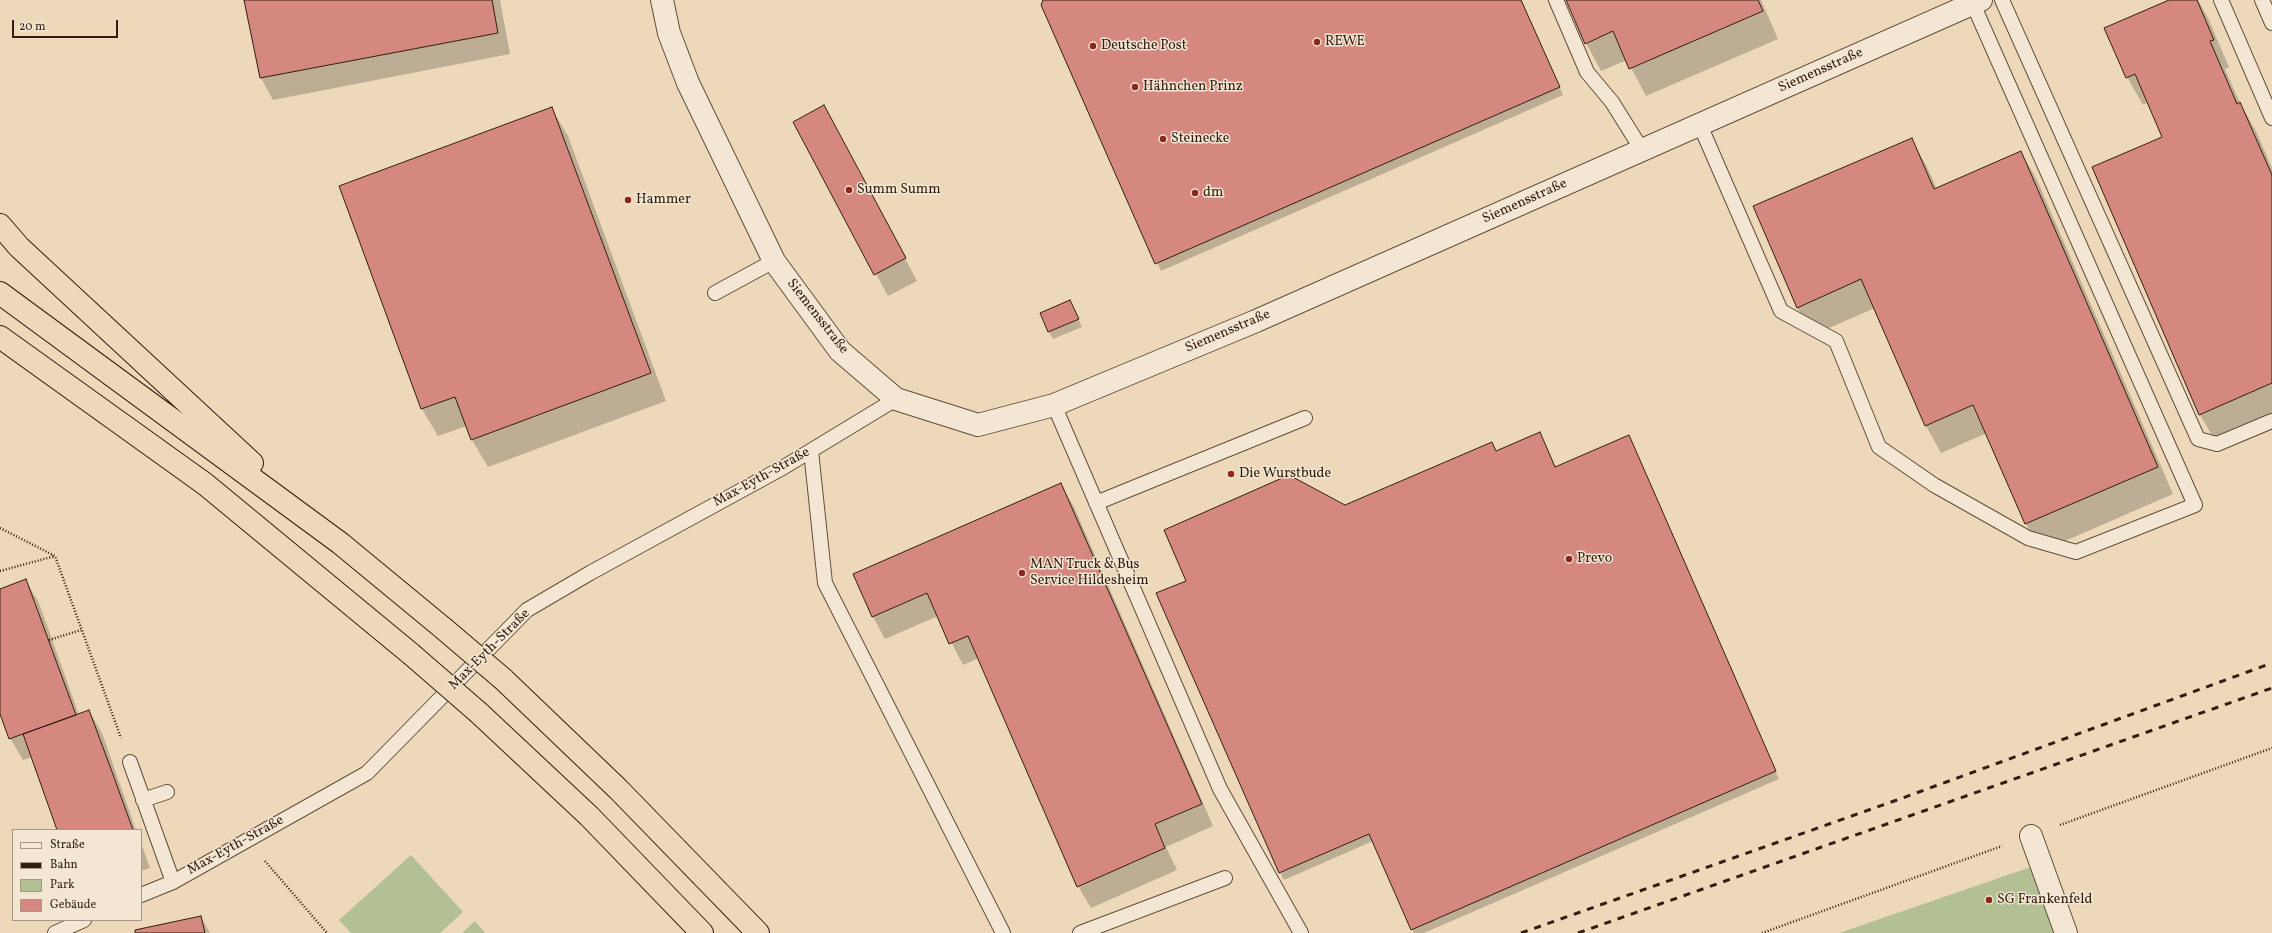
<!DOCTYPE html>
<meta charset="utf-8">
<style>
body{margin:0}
#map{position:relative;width:2272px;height:933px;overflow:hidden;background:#edd9b9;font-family:Vollkorn,serif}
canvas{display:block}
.legend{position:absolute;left:12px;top:829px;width:130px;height:92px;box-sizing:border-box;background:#f3e6d2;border:1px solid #a69685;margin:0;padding:5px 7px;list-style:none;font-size:12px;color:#321e11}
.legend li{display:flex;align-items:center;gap:8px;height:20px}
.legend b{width:20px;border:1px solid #a69685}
.scale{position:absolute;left:12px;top:20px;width:106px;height:18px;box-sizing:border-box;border:2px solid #321e11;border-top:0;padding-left:5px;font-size:12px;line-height:14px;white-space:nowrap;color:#321e11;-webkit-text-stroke:3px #f3e6d2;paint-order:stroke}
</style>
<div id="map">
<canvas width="2272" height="933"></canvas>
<ul class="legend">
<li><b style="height:5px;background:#f3e6d2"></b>Straße</li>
<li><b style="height:5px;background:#321e11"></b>Bahn</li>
<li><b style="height:11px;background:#b2c094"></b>Park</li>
<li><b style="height:11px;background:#d5887f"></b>Gebäude</li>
</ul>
<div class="scale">20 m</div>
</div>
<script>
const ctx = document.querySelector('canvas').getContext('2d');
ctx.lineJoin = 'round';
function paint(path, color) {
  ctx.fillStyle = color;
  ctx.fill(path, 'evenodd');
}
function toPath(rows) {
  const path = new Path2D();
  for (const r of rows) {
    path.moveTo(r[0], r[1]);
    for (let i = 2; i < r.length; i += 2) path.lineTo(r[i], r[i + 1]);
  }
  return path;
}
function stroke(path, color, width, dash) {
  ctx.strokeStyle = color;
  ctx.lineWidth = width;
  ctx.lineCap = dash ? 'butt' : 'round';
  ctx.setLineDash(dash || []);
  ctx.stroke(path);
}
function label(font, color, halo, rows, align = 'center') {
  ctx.font = font + ' Vollkorn,serif';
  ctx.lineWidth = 3;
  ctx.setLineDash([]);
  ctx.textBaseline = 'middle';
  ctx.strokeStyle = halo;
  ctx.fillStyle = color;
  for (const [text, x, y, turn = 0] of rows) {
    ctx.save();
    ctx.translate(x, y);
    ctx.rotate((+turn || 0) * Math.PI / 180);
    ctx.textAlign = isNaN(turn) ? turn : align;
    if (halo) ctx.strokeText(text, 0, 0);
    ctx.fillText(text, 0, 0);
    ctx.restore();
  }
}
paint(toPath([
 [411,855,463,912,440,933,351,933,339,920],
 [2031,867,2054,933,1839,933],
 [475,921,485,933,462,933]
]), '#b2c094');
paint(toPath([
 [245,0,500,0,510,54,273,100,261,78],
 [1044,0,1521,0,1563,95,1161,271,1042,5],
 [1567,0,1761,0,1778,39,1646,96,1627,60,1601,71,1586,43],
 [2171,0,2198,0,2208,18,2229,67,2225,69,2240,103,2256,131,2272,168,2272,418,2216,442,2200,415,2093,168,2163,137,2148,102,2143,105,2127,77],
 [552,109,568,136,666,401,488,467,472,440,467,426,438,436,422,409,340,187],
 [794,122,836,128,917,281,888,296],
 [1911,139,1927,167,1937,189,2021,152,2037,180,2173,494,2042,551,2026,524,1987,433,1941,453,1926,426,1875,308,1813,335,1797,307],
 [1070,301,1082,327,1053,339,1049,332],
 [1540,433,1556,468,1629,436,1779,779,1424,933,1414,933,1373,841,1284,880,1280,872,1187,581,1345,506,1492,443,1497,452],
 [1061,485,1074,507,1213,826,1166,847,1177,870,1091,908,1078,886,979,658,963,665,938,616,885,639,873,617,854,575],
 [26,581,39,603,79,715,89,711,102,733,136,830,58,830,32,757,23,760,10,738,0,711,0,590],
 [141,843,150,868,141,871],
 [201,917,210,933,136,933]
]), '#0003');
const building = toPath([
 [244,0,492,0,498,33,260,78,244,0],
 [1043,0,1521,0,1560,87,1155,264,1041,5,1043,0],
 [1566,0,1758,0,1763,11,1629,69,1613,31,1585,44,1566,0],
 [2169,0,2197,0,2214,40,2210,41,2237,104,2240,102,2272,175,2272,383,2199,415,2092,167,2162,137,2135,74,2126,78,2104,28,2169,0],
 [824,105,906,258,874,275,793,122,824,105],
 [552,107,651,373,471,440,455,397,421,409,339,186,552,107],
 [1912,138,1934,189,2021,151,2158,467,2025,524,1973,405,1925,426,1861,279,1797,308,1753,206,1912,138],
 [1070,300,1079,319,1048,332,1040,313,1070,300],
 [1540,432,1555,467,1629,435,1776,771,1411,930,1369,834,1279,873,1156,593,1186,581,1164,530,1289,475,1345,505,1492,442,1496,451,1540,432],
 [1061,483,1202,804,1155,824,1165,848,1077,887,968,636,949,644,927,593,872,617,853,574,1061,483],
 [26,579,76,715,9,739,0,714,0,589,26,579],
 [89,710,111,769,133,830,57,830,23,734,89,710],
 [201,916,205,933,135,933,135,930,201,916]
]);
paint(building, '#d5887f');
stroke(building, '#321e11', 1);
const lane = toPath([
 [1556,0,1587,72,1612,102,1642,150],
 [2002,0,2198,439,2217,444,2272,421],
 [2221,0,2272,118],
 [2262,0,2272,23],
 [1700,125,1781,311,1836,341,1879,447,1934,485,2028,538,2076,552,2195,505,1973,4],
 [715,293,774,261],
 [1054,405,1220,789,1301,933],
 [811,451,825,583,1003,933],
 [1096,503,1305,418],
 [130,762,173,882],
 [143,800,167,792],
 [141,895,173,882,367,773,527,610,590,573,784,467,896,399],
 [55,933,84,920],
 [1080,933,1225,878]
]);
const street = toPath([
 [662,0,669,33,688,83,774,261,840,351,896,399,978,425,1054,405,1256,321,1981,0],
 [2031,836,2066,933]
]);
const highway = toPath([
 [0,225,19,247,252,463],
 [0,293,340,543,443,628],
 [0,337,205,484,411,654],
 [503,679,618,789,758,933],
 [479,713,589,816,702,933]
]);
stroke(lane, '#614d3b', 16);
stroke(street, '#614d3b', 24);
stroke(highway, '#321e11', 24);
stroke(toPath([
 [0,528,55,556,121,738],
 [0,571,55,556],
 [49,640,81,630],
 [2060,825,2272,748],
 [265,861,327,933],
 [1762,933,2002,846]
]), '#321e11', 2.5, [1, 2]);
stroke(lane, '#f3e6d2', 14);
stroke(street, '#f3e6d2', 22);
stroke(highway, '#edd9b9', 22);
stroke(toPath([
 [1521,933,1897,800,2272,663],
 [1578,933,2272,688]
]), '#321e11', 3, [7, 7]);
const highwayBridge = toPath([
 [443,628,503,679],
 [411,654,479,713]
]);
stroke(highwayBridge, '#321e11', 24, []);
stroke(highwayBridge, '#edd9b9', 22);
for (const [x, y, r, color] of [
 [1317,42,4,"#8f2418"],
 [1093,46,4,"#8f2418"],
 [1135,87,4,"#8f2418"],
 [1163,139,4,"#8f2418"],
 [849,190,4,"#8f2418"],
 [1195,193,4,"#8f2418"],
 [628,200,4,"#8f2418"],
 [1231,474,4,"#8f2418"],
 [1569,559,4,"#8f2418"],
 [1022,573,4,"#8f2418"],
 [1989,900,4,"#8f2418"]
]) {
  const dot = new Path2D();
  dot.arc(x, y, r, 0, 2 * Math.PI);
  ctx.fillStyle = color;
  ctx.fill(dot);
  stroke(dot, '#f3e6d2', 1.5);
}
label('14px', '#321e11', '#f3e6d2', [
 ["REWE",1325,42],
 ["Deutsche Post",1101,46],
 ["Hähnchen Prinz",1143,87],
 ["Steinecke",1171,139],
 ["Summ Summ",857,190],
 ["dm",1203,193],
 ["Hammer",636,200],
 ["Die Wurstbude",1239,474],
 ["Prevo",1577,559],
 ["MAN Truck & Bus",1030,565],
 ["Service Hildesheim",1030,581],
 ["SG Frankenfeld",1997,900]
], 'left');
label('14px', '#321e11', '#f3e6d2', [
 ["Siemensstraße",1821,71,-24],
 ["Siemensstraße",1525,202,-24],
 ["Siemensstraße",817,317,52],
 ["Siemensstraße",1228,332,-23],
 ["Max-Eyth-Straße",762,478,-29],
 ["Max-Eyth-Straße",490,650,-45],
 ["Max-Eyth-Straße",236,846,-29]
]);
</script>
